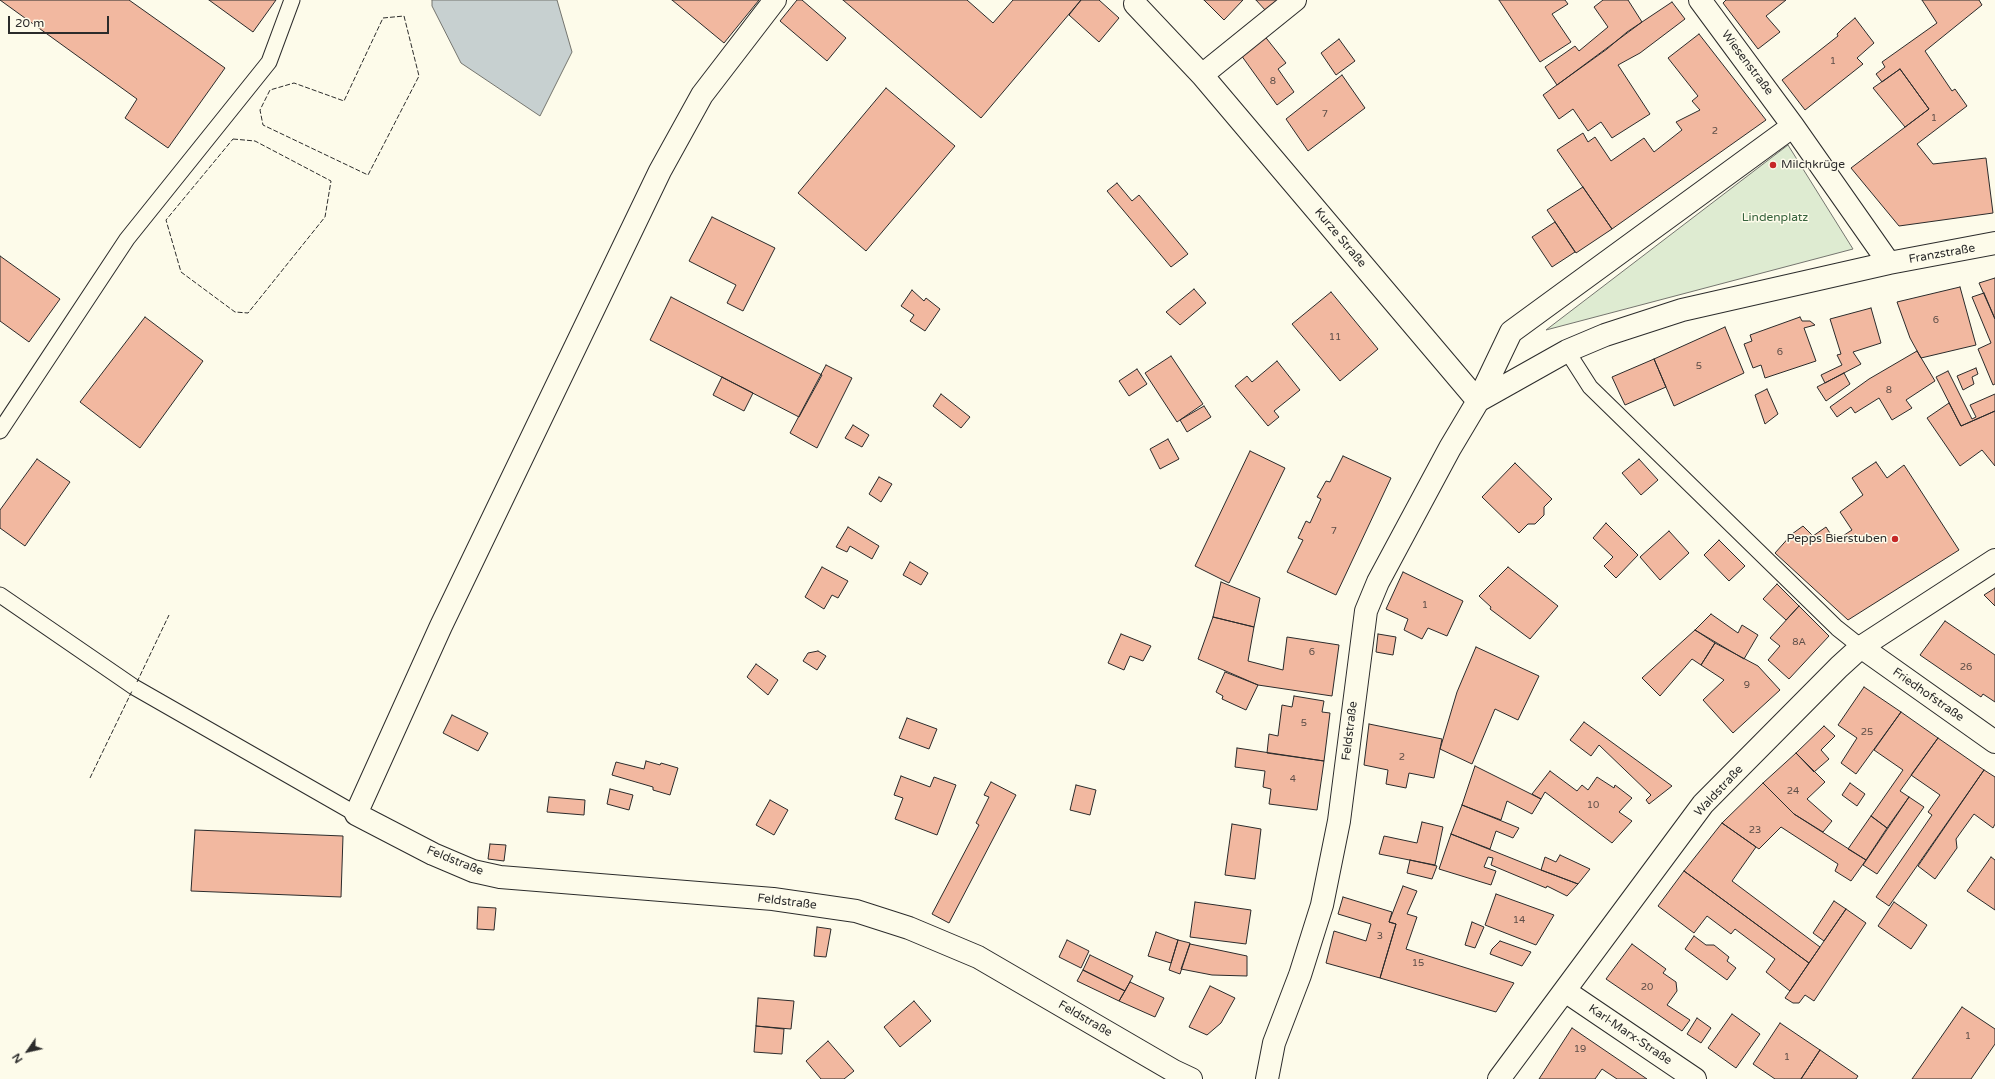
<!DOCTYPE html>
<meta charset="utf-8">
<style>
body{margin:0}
#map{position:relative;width:1995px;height:1079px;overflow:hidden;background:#fdfbea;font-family:"Varela Round",sans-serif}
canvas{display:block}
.north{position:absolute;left:8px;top:1031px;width:40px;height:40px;-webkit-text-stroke:3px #fdfbea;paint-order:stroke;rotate:236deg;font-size:11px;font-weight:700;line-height:16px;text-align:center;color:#2b2b2b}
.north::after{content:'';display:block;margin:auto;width:14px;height:18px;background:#2b2b2b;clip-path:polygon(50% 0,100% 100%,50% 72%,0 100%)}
.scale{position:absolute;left:8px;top:16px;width:101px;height:18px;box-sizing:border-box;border:2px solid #2b2b2b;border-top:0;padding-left:5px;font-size:12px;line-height:14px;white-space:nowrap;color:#2b2b2b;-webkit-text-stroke:3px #fdfbea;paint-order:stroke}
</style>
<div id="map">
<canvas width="1995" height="1079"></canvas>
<div class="north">N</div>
<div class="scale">20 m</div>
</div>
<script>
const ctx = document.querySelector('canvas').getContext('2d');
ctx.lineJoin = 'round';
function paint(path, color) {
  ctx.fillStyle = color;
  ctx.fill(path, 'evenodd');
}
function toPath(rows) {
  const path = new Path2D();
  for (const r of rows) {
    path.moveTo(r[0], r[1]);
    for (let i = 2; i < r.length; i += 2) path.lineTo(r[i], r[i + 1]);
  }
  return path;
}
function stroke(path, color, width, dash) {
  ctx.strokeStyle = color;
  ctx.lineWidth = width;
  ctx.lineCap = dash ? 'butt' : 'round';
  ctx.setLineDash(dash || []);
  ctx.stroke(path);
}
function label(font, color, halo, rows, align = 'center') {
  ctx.font = font + ' "Varela Round",sans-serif';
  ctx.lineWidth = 3;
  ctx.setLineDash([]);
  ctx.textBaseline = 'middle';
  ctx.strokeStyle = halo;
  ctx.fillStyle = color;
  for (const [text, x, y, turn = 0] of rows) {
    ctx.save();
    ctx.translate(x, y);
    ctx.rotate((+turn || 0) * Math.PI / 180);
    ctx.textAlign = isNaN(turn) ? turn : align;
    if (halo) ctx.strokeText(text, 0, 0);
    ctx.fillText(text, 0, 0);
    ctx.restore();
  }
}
const green = toPath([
 [1788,145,1853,249,1546,330,1788,145]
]);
paint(green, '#deebd1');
stroke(green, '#74746e', 1);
const water = toPath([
 [432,0,557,0,572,52,540,116,461,63,432,6,432,0]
]);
paint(water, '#c7d0d0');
stroke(water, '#74746e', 1);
const building = toPath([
 [0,0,129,0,225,68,168,148,125,118,137,99,0,0],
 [209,0,276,0,253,32,209,0],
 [672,0,759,0,724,43,672,0],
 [797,0,802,0,846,38,827,61,780,21,797,0],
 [843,0,967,0,993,23,1013,0,1081,0,981,118,843,0],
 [1081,0,1099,0,1119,18,1099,42,1069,15,1081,0],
 [1204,0,1243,0,1224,20,1204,0],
 [1256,0,1277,0,1266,11,1256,0],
 [1499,0,1565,0,1568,4,1552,14,1571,42,1540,62,1499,0],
 [1603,0,1628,0,1642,22,1557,85,1545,67,1575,46,1579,51,1608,27,1594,7,1603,0],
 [1726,0,1786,0,1766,16,1780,32,1758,49,1723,3,1726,0],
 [1922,0,1979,0,1982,5,1925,51,1952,91,1955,89,1967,106,1917,144,1933,164,1986,158,1993,213,1899,226,1851,168,1929,109,1900,69,1882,82,1876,74,1885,67,1882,62,1937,23,1922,0],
 [1672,2,1685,19,1640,53,1618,65,1650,114,1612,138,1601,122,1588,131,1573,109,1559,119,1543,95,1607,49,1627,32,1672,2],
 [1855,18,1874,43,1857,58,1863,64,1805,110,1782,80,1838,36,1837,34,1842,29,1855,18],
 [1263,34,1286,63,1278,69,1294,92,1277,105,1241,55,1263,34],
 [1699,34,1766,120,1612,229,1557,150,1583,133,1588,142,1595,137,1611,161,1644,138,1654,152,1682,130,1676,122,1700,110,1692,101,1698,96,1668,58,1699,34],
 [1339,39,1355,61,1336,75,1321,53,1339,39],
 [1900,69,1929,109,1905,127,1873,88,1900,69],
 [1342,75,1365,108,1308,151,1286,119,1342,75],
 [886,88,955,146,866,251,798,193,886,88],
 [1117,183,1132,201,1139,195,1188,254,1171,267,1107,191,1117,183],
 [1583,187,1612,229,1576,253,1547,210,1583,187],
 [712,217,775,248,743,311,727,303,736,285,689,261,712,217],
 [1555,222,1575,252,1552,267,1532,237,1555,222],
 [0,256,60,299,29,342,0,321,0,256],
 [1995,278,1995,319,1979,283,1995,278],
 [1960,287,1976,345,1921,358,1910,338,1897,302,1960,287],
 [1194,289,1206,303,1180,325,1166,312,1194,289],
 [912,290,924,301,926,298,940,309,925,331,910,321,914,315,901,306,912,290],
 [1331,292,1378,349,1340,381,1292,324,1331,292],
 [1984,293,1995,319,1995,384,1993,385,1978,349,1991,343,1972,297,1984,293],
 [671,297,822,375,799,417,650,340,671,297],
 [1871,308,1881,343,1853,352,1861,364,1825,383,1821,375,1842,365,1837,355,1841,354,1830,319,1871,308],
 [145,317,203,361,140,448,80,402,145,317],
 [1800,317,1802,321,1810,321,1815,325,1804,328,1816,361,1765,378,1761,365,1753,368,1744,344,1752,341,1750,335,1800,317],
 [1725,327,1744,373,1674,406,1654,359,1725,327],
 [1917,351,1935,381,1906,400,1912,408,1892,420,1879,398,1855,413,1851,407,1837,417,1830,407,1869,379,1917,351],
 [1171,356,1203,404,1177,422,1145,373,1171,356],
 [1654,359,1666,387,1625,405,1612,377,1654,359],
 [1277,361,1300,390,1274,411,1279,417,1268,426,1235,386,1247,376,1252,382,1277,361],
 [826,365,852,378,817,448,790,433,826,365],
 [1976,368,1978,374,1972,377,1974,384,1963,390,1957,376,1976,368],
 [1137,369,1147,384,1129,396,1119,381,1137,369],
 [1948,371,1972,419,1976,417,1970,405,1995,394,1995,411,1961,426,1936,377,1948,371],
 [1844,373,1850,384,1826,401,1817,387,1844,373],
 [722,377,753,393,744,411,713,395,722,377],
 [1767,389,1778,414,1765,424,1755,395,1767,389],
 [941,394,970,417,961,428,933,406,941,394],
 [1949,403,1961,426,1995,411,1995,466,1982,450,1960,466,1927,418,1949,403],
 [1204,406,1211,417,1187,432,1180,420,1204,406],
 [853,425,869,435,862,447,845,438,853,425],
 [1168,439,1179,459,1160,469,1150,449,1168,439],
 [1250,451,1285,468,1229,583,1195,566,1250,451],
 [1343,456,1391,478,1336,595,1287,572,1303,540,1298,538,1306,521,1310,523,1321,499,1317,497,1326,481,1330,482,1343,456],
 [37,459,70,482,25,546,0,528,0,510,37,459],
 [1639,459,1658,480,1641,495,1622,473,1639,459],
 [1876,462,1887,478,1904,465,1959,550,1848,620,1775,553,1792,534,1803,526,1813,536,1826,527,1835,541,1852,530,1840,512,1863,495,1852,478,1876,462],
 [1515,463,1552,499,1544,507,1544,515,1535,524,1528,524,1519,533,1482,497,1515,463],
 [879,477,892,484,881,502,869,494,879,477],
 [1606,523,1638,555,1616,578,1604,566,1613,557,1593,538,1606,523],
 [848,527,879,546,872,559,850,546,847,552,836,547,848,527],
 [1669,531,1689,553,1660,580,1640,557,1669,531],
 [1719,540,1745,566,1729,581,1704,555,1719,540],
 [910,562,928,573,921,585,903,575,910,562],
 [822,567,848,581,838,598,832,595,824,609,805,597,822,567],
 [1508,567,1558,606,1530,639,1490,609,1491,607,1479,596,1508,567],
 [1403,572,1463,601,1447,636,1428,628,1422,639,1404,630,1408,619,1386,609,1403,572],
 [1221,582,1260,598,1254,627,1213,617,1221,582],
 [1777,584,1799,606,1786,620,1763,599,1777,584],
 [1995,588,1995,606,1984,595,1995,588],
 [1799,606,1829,636,1789,679,1768,660,1780,646,1770,638,1799,606],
 [1711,614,1738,633,1742,625,1758,635,1744,659,1695,630,1711,614],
 [1213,617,1254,627,1248,661,1283,670,1287,637,1339,645,1332,696,1258,685,1198,659,1213,617],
 [1945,621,1995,655,1995,702,1983,694,1981,697,1920,655,1945,621],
 [1695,630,1715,643,1701,665,1692,659,1660,696,1642,678,1695,630],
 [1121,634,1151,646,1143,661,1130,656,1124,670,1108,663,1121,634],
 [1378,634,1396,637,1393,655,1376,652,1378,634],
 [1715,643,1758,666,1780,690,1733,733,1703,700,1724,680,1701,665,1715,643],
 [1476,647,1539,676,1518,720,1495,709,1472,764,1440,749,1457,692,1476,647],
 [818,651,826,656,817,670,803,661,808,653,818,651],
 [756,664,778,680,768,695,747,677,756,664],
 [1225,672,1258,685,1246,710,1222,699,1223,696,1216,692,1225,672],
 [1864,687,1901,712,1856,774,1841,763,1857,738,1838,725,1864,687],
 [1294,696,1324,701,1322,712,1330,713,1324,761,1267,753,1269,734,1278,736,1282,705,1292,707,1294,696],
 [1901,712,1938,738,1900,791,1909,797,1887,828,1871,816,1903,770,1874,750,1901,712],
 [452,715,488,733,478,751,443,733,452,715],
 [907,718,937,729,929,749,899,738,907,718],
 [1584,722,1672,786,1649,804,1646,800,1651,795,1599,745,1591,756,1570,740,1584,722],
 [1369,724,1442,739,1434,778,1409,773,1406,788,1386,784,1388,770,1364,765,1369,724],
 [1824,726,1835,736,1821,750,1829,759,1814,772,1796,753,1824,726],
 [1938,738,1984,770,1889,906,1876,897,1932,815,1928,812,1940,795,1911,775,1938,738],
 [1237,748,1324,761,1317,810,1269,804,1271,789,1263,787,1265,771,1235,767,1237,748],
 [1796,753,1825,782,1807,799,1832,821,1823,832,1794,814,1763,783,1796,753],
 [646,761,660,765,661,763,678,768,670,795,653,790,653,787,612,775,616,762,644,769,646,761],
 [1475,766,1541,799,1532,814,1507,801,1501,820,1462,805,1475,766],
 [1984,770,1995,777,1995,824,1993,828,1974,814,1956,839,1957,848,1935,879,1918,866,1984,770],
 [1550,771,1577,791,1582,785,1588,790,1597,777,1614,788,1615,785,1632,798,1619,812,1632,821,1612,843,1545,792,1541,799,1532,794,1550,771],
 [901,776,930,787,934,777,956,785,937,835,895,819,903,798,894,795,901,776],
 [991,782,1016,795,949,923,932,914,979,825,976,823,989,797,984,795,991,782],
 [1763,783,1794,814,1866,860,1851,881,1835,871,1838,864,1781,827,1759,849,1722,823,1763,783],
 [1850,783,1865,794,1857,806,1842,795,1850,783],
 [1076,785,1096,790,1090,815,1070,810,1076,785],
 [610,789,633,795,629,810,607,804,610,789],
 [549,797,585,800,584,815,547,812,549,797],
 [1909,797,1924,807,1877,874,1863,865,1909,797],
 [770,800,788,810,774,835,756,825,770,800],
 [1462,805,1519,828,1513,838,1496,831,1490,849,1451,834,1462,805],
 [1871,816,1887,828,1866,860,1848,849,1871,816],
 [1422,822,1443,827,1435,865,1379,854,1384,836,1417,843,1422,822],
 [1722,823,1756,847,1732,881,1820,947,1809,963,1684,871,1722,823],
 [1232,824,1261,829,1255,879,1225,875,1232,824],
 [195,830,343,836,341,897,191,891,195,830],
 [1451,834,1541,870,1578,884,1567,896,1547,886,1546,888,1491,865,1493,858,1488,857,1484,867,1496,871,1491,885,1439,869,1451,834],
 [490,844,506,845,504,861,488,859,490,844],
 [1560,855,1590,869,1578,884,1541,870,1545,857,1556,862,1560,855],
 [1991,857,1995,860,1995,910,1967,891,1991,857],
 [1410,860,1437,866,1432,879,1407,873,1410,860],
 [1684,871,1809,963,1790,991,1766,972,1775,959,1735,929,1731,934,1707,916,1694,933,1658,906,1684,871],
 [1403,886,1417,891,1407,914,1417,917,1406,949,1514,983,1496,1012,1380,978,1396,924,1389,922,1403,886],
 [1496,894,1554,915,1536,945,1485,925,1496,894],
 [1343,897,1392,912,1389,922,1396,924,1380,978,1326,963,1334,931,1366,941,1371,924,1338,914,1343,897],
 [1834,901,1846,909,1824,941,1813,933,1834,901],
 [1195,902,1251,910,1246,944,1190,937,1195,902],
 [1894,902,1927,925,1911,949,1878,926,1894,902],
 [478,907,496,908,494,930,477,929,478,907],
 [1846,909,1866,923,1814,1001,1805,995,1799,1003,1793,1003,1785,998,1846,909],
 [1472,922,1484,927,1475,948,1465,945,1472,922],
 [817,927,831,929,826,957,814,956,817,927],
 [1156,932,1178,940,1171,963,1148,956,1156,932],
 [1694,936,1706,945,1714,945,1729,957,1727,961,1736,968,1727,980,1685,949,1694,936],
 [1067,940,1089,951,1081,968,1059,957,1067,940],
 [1178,940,1190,943,1180,974,1169,970,1178,940],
 [1500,941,1531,952,1522,966,1490,954,1492,949,1500,941],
 [1190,944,1247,956,1247,976,1212,975,1181,969,1190,944],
 [1632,944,1666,969,1663,973,1676,982,1677,991,1667,1005,1690,1020,1682,1031,1606,979,1632,944],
 [1090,955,1133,976,1125,991,1083,970,1090,955],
 [1083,970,1125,991,1119,1001,1077,981,1083,970],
 [1130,982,1164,998,1155,1017,1119,1001,1130,982],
 [1210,986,1235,998,1221,1023,1207,1035,1189,1027,1210,986],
 [758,998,794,1001,791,1029,756,1026,758,998],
 [914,1001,931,1021,900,1047,884,1027,914,1001],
 [1962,1007,1995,1029,1995,1044,1971,1079,1912,1079,1962,1007],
 [1732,1014,1760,1034,1736,1068,1708,1048,1732,1014],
 [1697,1018,1711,1028,1701,1043,1687,1034,1697,1018],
 [1780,1023,1820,1050,1801,1079,1775,1079,1753,1064,1780,1023],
 [756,1026,784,1029,782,1054,754,1052,756,1026],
 [1572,1028,1647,1079,1617,1079,1602,1069,1595,1079,1539,1079,1572,1028],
 [828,1041,854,1071,844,1079,821,1079,806,1061,828,1041],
 [1820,1050,1858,1076,1856,1079,1801,1079,1820,1050]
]);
paint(building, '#f2b8a0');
stroke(building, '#2b2b2b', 1);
const lane = toPath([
 [1567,351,1590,387,1837,628,1861,647],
 [0,431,127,239,269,62,292,0],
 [0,595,134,687,356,814]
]);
const street = toPath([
 [775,0,702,95,660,171,441,626,356,814,433,854,473,871,500,877,773,899,856,911,909,928,978,957,1174,1071,1191,1079],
 [1700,0,1793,126],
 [1135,4,1202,75,1478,401],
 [1202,75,1295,0],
 [1889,263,1995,243],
 [1861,647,1995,742],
 [1565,991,1695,1079],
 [1267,1079,1274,1043,1300,975,1322,905,1339,821,1366,611,1378,582,1450,448,1478,401,1511,332,1793,126,1889,263,1682,310,1605,335,1567,351,1478,401],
 [1499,1079,1703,804,1839,667,1861,647,1995,560]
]);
stroke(lane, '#2b2b2b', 17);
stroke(street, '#2b2b2b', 24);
stroke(lane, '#fdfbea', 15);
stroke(street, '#fdfbea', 22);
stroke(toPath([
 [404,16,419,76,368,175,263,125,260,110,270,90,294,83,344,101,383,18,404,16],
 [233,139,255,141,331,181,325,217,248,313,235,312,181,272,166,220,233,139],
 [137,682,169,615],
 [90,778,132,691]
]), '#2b2b2b', 1, [5, 2]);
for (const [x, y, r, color] of [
 [1773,165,4,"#c62828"],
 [1895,539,4,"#c62828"]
]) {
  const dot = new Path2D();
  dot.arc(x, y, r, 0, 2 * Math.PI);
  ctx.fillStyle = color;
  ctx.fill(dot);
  stroke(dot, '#fdfbea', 1.5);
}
label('10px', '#5d4e48', null, [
 ["1",1833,61],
 ["8",1273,81],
 ["7",1325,114],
 ["1",1934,118],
 ["2",1715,131],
 ["6",1936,320],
 ["11",1335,337],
 ["6",1780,352],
 ["5",1699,366],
 ["8",1889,390],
 ["7",1334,531],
 ["1",1425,605],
 ["8A",1799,642],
 ["6",1312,652],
 ["26",1966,667],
 ["9",1747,685],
 ["5",1304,723],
 ["25",1867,732],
 ["2",1402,757],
 ["4",1293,779],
 ["24",1793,791],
 ["10",1593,805],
 ["23",1755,830],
 ["14",1519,920],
 ["3",1380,936],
 ["15",1418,963],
 ["20",1647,987],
 ["1",1968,1036],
 ["19",1580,1049],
 ["1",1787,1057]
]);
label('12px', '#2b2b2b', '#fdfbea', [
 ["Wiesenstraße",1747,63,53],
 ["Kurze Straße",1340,238,50],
 ["Franzstraße",1942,254,-10],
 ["Friedhofstraße",1928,695,35],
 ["Feldstraße",1350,731,-83],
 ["Waldstraße",1719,791,-47],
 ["Feldstraße",455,861,22],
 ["Feldstraße",787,902,7],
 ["Feldstraße",1085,1019,30],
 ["Karl-Marx-Straße",1630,1035,34]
]);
label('12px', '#2b2b2b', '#fdfbea', [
 ["Milchkrüge",1781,165],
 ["Pepps Bierstuben",1887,539,"right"]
], 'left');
label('12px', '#34623c', '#fdfbea', [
 ["Lindenplatz",1775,218]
]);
</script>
